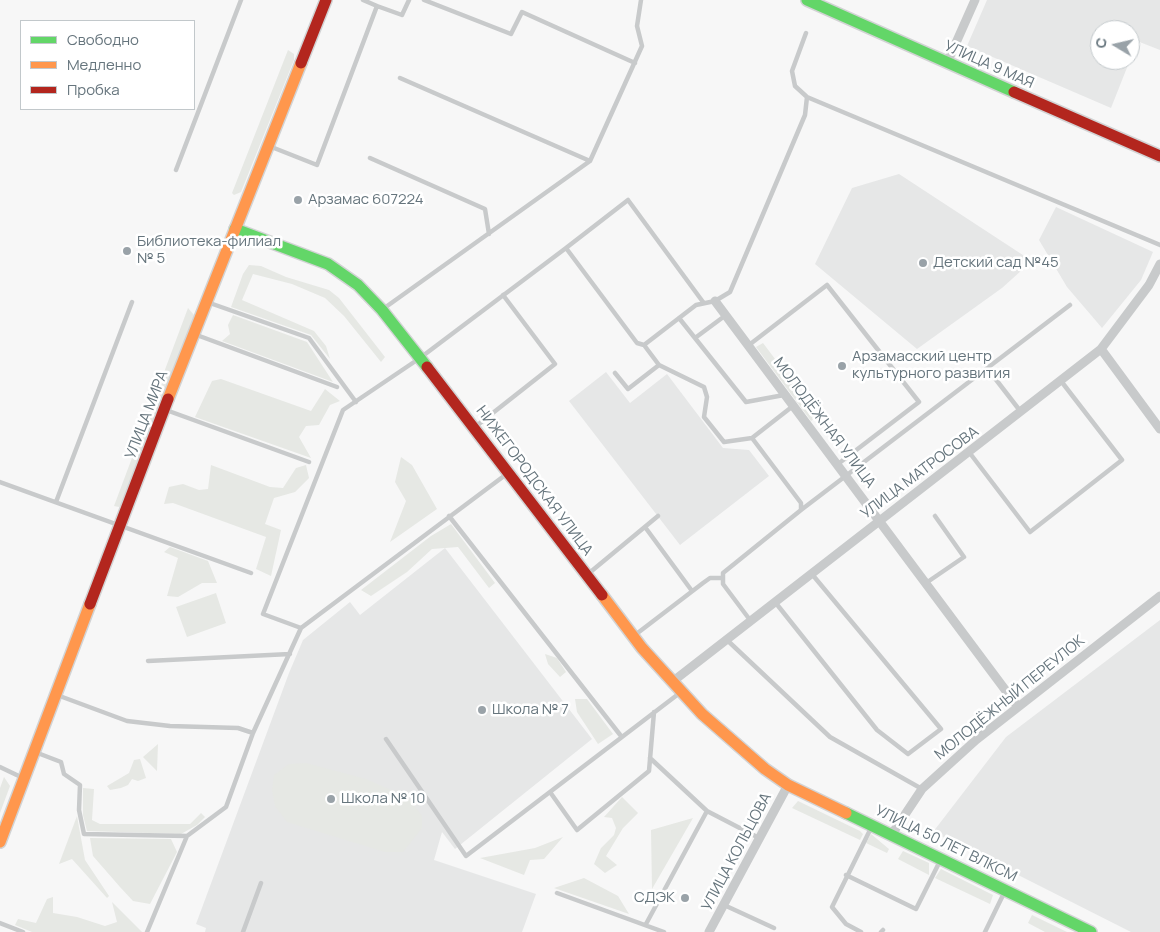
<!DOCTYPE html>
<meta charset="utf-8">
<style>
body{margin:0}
#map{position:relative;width:1160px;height:932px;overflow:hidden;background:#f7f7f7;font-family:Manrope,sans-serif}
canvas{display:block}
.legend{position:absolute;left:20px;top:20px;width:175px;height:90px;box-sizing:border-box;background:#fff;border:1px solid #c2c8cb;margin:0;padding:6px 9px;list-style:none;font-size:15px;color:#66757d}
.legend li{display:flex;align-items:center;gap:10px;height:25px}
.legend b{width:25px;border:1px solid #c2c8cb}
.north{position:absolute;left:1090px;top:20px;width:50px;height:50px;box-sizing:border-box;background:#fff;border:1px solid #c2c8cb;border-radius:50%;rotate:279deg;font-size:14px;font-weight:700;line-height:20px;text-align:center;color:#66757d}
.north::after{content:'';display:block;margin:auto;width:18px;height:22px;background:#99a2a8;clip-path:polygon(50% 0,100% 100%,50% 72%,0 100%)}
</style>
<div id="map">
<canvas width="1160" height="932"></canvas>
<ul class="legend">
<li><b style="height:6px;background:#63d668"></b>Свободно</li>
<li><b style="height:6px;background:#ff974d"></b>Медленно</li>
<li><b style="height:6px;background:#b3261e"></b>Пробка</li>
</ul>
<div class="north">С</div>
</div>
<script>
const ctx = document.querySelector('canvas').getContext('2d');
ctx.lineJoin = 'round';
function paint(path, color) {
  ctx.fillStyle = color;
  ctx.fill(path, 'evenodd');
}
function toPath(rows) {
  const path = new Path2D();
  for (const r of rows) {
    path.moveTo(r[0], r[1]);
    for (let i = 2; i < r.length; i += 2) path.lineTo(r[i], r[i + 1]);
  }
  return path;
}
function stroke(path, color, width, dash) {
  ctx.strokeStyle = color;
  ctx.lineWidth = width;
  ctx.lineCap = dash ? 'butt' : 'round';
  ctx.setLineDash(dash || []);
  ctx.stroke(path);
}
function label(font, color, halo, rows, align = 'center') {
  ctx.font = font + ' Manrope,sans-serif';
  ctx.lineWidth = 5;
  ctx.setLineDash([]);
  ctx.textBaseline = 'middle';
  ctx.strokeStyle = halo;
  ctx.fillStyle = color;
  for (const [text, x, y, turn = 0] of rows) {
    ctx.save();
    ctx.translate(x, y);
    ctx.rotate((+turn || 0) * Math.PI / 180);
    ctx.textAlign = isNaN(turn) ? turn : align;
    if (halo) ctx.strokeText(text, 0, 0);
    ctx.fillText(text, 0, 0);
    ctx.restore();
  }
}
paint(toPath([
 [987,0,1160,0,1160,50,1137,41,1130,60,1130,30,1100,30,1100,60,1130,60,1111,108,967,46],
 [899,174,1032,261,1002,288,917,349,815,264,852,188],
 [1056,207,1153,252,1141,280,1102,328,1067,287,1039,240],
 [606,372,630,403,667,374,723,448,749,450,769,476,680,545,569,401],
 [445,548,592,739,455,849,442,832,434,860,536,894,522,932,205,932,206,928,196,924,289,673,303,640,350,602,360,615],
 [1160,620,1160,932,1131,932,933,832,1006,737]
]), '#e6e7e7');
paint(toPath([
 [288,50,294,54,294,60,241,192,234,195,232,193],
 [249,265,261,266,286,277,329,290,339,298,385,357,381,362,344,316,325,298,292,284,253,274,242,300,314,331,326,346,330,359,311,335,231,307,243,274],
 [188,308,194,315,191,323,124,502,119,507,114,506],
 [233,315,307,342,333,382,222,341,230,334,228,325],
 [763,343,818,416,811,421,756,347],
 [221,379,311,411,325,389,340,401,330,405,319,425,306,426,299,437,311,458,195,417,212,381],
 [401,457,412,465,437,509,390,542,406,501,395,482],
 [211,465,270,487,283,488,296,468,306,465,309,478,295,492,274,498,265,524,281,530,271,576,256,569,266,537,173,503,164,504,169,487,183,484,199,490,208,489],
 [451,524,495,583,489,588,458,547,432,549,407,572,371,596,361,590,431,536],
 [170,547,208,561,217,583,202,583,178,597,167,596,178,558,164,552],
 [216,593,226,623,187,637,176,607],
 [545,654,557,658,566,672,560,677,548,664],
 [575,699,587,699,613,734,598,744,577,712],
 [158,744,157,771,143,757],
 [140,759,146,778,138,781,132,779,128,785,121,788,110,790,107,786,129,773,134,760],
 [306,763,366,779,391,790,411,801,422,816,422,828,403,852,385,852,287,822,275,806,272,790,274,775,289,764],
 [4,777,10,786,0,813,0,788],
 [83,788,94,789,92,820,100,824,190,824,201,813,205,817,197,825,181,834,87,831,83,815],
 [622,797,638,813,623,828,606,856,617,865,605,873,594,864,601,848,614,835,616,828,612,818,604,817],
 [798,801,860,831,863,834,860,840,792,808],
 [77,816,85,860,109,896,107,898,72,859,59,864],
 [693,818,652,889,651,830],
 [871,834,889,849,887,853,866,843],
 [563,837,544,859,530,860,524,875,480,858,535,848],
 [90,838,171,839,177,852,150,904,133,901,120,887,93,856],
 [903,851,929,863,929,875,898,859],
 [941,869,993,895,990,904,935,878],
 [584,878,618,896,629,914,554,888],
 [53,897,53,913,77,917,105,926,117,922,112,902,142,932,32,932,15,925,18,919,36,923,47,899],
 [1032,915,1067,932,1045,932,1028,923]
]), '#e6e8e4');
const fast = toPath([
 [807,0,1014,92],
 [235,229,328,264,358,285,382,310,427,367],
 [846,813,1091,932]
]);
const slow = toPath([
 [168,399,301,63],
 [602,595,642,648,702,714,765,769,788,785,846,813],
 [0,842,90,604]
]);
const jam = toPath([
 [301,63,326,0],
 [1014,92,1160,156],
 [427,367,602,595],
 [90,604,168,399]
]);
stroke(fast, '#d2d3d4', 14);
stroke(slow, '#d2d3d4', 14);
stroke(jam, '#d2d3d4', 14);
stroke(toPath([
 [424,0,511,34,522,12,635,63],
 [377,6,402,15,409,0],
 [400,78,590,161],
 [807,97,1160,245],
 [269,146,317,165,377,6,363,0],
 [370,158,485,209,489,234],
 [176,170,241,0],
 [566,248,628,200,703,302],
 [207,302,309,338,356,402],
 [383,309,590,161,642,46,637,26,641,0],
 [679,318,746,402,784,395],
 [194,334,337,387],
 [695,338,726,315],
 [749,345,827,285,919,402,838,464],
 [659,365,704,387,707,397,704,417,724,442,752,438,793,406],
 [987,368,1021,412],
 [615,373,628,389,659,365,644,345],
 [166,410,309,462],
 [475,427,555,364,503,295],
 [969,452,1030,532,1122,460,1061,381],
 [0,482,251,573],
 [56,502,132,302],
 [801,510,1070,305],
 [449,516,621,736],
 [645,527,692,591],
 [588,574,658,516],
 [926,583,964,557,935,516],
 [775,602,877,730,908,754,941,729,811,573],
 [750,620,723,584,723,573,801,510,801,503,752,438],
 [301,628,263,614,343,410,420,358,566,248,637,343,644,345,696,305,715,301,730,292,805,115,807,97,795,86,792,71,806,33],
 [635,635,703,583,710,578,722,578],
 [727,640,830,737,922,789],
 [148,661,290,654],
 [57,695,127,721,170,726,238,728,253,733,301,628,508,473],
 [386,739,466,856,681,692],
 [35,752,61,762,64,774,80,785,79,810,84,834,187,836],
 [650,758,707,811],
 [0,767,23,778],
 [550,792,577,830,649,771,654,712],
 [846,875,916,909,940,861],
 [557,893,664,932],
 [724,905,774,928],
 [0,923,23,932],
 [646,924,707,811,759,838],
 [147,932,187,836,226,807,253,733],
 [243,932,261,883],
 [861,932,846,924,832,907,872,826],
 [881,932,883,930],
 [985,932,1005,891]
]), '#c8cacb', 4.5);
stroke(toPath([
 [947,63,975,0],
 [715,301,1018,707],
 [1101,349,1160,429],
 [672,682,1101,349,1149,285,1160,264],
 [892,834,922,789,976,740,1160,596],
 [709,932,788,785]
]), '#c8cacb', 9);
stroke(fast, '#63d668', 11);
stroke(slow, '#ff974d', 11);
stroke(jam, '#b3261e', 11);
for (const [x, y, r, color] of [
 [298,200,5,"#99a2a8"],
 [127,251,5,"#99a2a8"],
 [923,263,5,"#99a2a8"],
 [842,366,5,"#99a2a8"],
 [482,710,5,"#99a2a8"],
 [331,799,5,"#99a2a8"],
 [685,898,5,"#99a2a8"]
]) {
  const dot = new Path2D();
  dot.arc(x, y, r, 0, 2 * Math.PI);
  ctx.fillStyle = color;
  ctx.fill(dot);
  stroke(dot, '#fff', 2);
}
label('15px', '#66757d', '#fff', [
 ["УЛИЦА 9 МАЯ",989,65,24],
 ["УЛИЦА МИРА",147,415,-69],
 ["МОЛОДЁЖНАЯ УЛИЦА",824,423,53],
 ["УЛИЦА МАТРОСОВА",920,473,-37],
 ["НИЖЕГОРОДСКАЯ УЛИЦА",534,481,53],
 ["МОЛОДЁЖНЫЙ ПЕРЕУЛОК",1010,698,-39],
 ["УЛИЦА 50 ЛЕТ ВЛКСМ",946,844,26],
 ["УЛИЦА КОЛЬЦОВА",737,852,-62]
]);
label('15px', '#66757d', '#fff', [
 ["Арзамас 607224",308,200],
 ["Библиотека-филиал",137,242],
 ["№ 5",137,259],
 ["Детский сад №45",933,263],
 ["Арзамасский центр",852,357],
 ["культурного развития",852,374],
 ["Школа № 7",492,710],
 ["Школа № 10",341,799],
 ["СДЭК",675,898,"right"]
], 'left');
</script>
